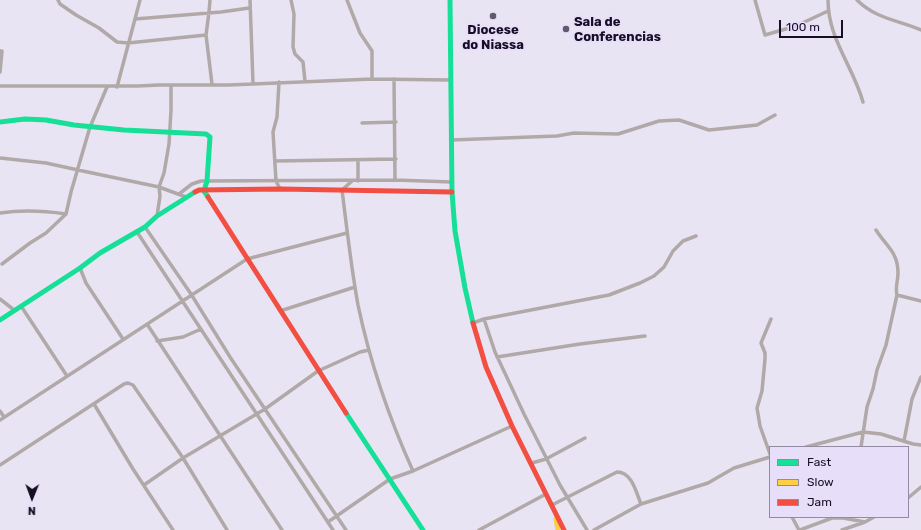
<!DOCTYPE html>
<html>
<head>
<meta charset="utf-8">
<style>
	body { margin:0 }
	#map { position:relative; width:921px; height:530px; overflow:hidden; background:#e9e4f3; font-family:Rubik,sans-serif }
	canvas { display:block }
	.legend { position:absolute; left:769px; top:446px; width:140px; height:72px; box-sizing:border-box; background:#e7def9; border:1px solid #948aa4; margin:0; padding:5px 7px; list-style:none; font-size:12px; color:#170d24 }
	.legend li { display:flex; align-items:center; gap:8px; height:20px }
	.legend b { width:20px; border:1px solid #948aa4 }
	.north { position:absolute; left:12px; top:478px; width:40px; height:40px; -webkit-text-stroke:3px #e7def9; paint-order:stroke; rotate:181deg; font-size:11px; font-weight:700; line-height:16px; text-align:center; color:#170d24 }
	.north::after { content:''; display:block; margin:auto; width:14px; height:18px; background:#170d24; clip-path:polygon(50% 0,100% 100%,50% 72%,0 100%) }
	.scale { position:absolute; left:779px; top:20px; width:64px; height:18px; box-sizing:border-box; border:2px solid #170d24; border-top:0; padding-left:5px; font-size:12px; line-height:14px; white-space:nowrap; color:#170d24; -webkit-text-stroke:3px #e7def9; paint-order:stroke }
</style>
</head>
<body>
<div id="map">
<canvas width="921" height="530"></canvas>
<ul class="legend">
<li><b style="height:5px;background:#16e098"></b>Fast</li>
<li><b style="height:5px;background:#ffcf43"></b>Slow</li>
<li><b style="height:5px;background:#f24e42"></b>Jam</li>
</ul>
<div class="north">N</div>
<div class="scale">100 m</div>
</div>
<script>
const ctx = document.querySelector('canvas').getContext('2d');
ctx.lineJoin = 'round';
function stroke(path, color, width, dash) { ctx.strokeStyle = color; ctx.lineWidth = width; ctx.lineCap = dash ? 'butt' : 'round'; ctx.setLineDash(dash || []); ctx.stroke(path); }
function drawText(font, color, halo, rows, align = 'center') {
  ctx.font = font + ' Rubik,sans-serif'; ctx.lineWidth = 4; ctx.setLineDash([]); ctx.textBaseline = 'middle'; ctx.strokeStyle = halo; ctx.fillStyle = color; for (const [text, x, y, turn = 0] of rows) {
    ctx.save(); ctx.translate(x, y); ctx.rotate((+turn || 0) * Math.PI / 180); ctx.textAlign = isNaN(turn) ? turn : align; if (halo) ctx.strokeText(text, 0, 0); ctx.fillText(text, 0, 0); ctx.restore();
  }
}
const street = new Path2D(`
	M58,0L60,4L76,15L99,28L117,42L128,43L206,35
	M210,0L209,12L206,35L212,84
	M250,0L253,83
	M291,0L294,14L293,47L295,54L303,62L305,81
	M347,0L360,33L372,51V79
	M755,0L765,35L796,26L828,11
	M828,0C828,39 853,66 863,102
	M857,0C876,19 898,20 921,30
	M135,19L221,12L249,8
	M0,51H2L0,72
	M394,79L395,180
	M279,82L277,117L273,132L276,181L280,189
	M0,86H138L159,85H229L372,79L450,80
	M117,87L140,0
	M362,123L396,122
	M451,140L557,136L574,133L618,134L659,121L679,120L709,130L757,125L775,115
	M0,158L46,163L78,170L159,187L186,197
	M275,161L396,159
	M352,181L342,190C347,229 351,267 358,305C370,362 389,418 413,471
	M358,181V161
	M179,194L192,184L201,181L395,180L452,182
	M0,213C21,210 45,211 66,214
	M157,216L160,196L159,187L164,173L169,144L171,110V85
	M145,227L191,294L230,357L346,530
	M137,232L333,530
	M2,264L30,243L46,233L66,214L71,192L90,127L107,87
	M80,268L86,283L123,339
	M897,295L921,301
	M0,299L14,310
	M21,306L67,376
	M280,311L355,287
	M484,319L495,352L524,414L560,485L587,530
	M473,323L484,319L609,295L640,283L654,276L664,267L673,251L683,241L696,236
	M147,324L282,530
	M157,341L183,337L201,329
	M497,357L580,344L645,336
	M94,404L133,469L173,530
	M0,411L4,417
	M0,420L247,259L347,233
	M904,441L912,399L921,377
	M806,447L863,432L881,434L913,444L921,445
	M861,447L867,407L873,389L877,370L886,345L897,295C895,287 898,281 898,273C898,252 886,246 876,230
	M770,454L760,426L757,408L762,391L765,359V353L761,343L771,319
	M532,463L546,459L585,438
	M0,465L124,384L128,383L133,385L183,458L227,530
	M144,485L183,458L265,409L318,371L360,352L369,350
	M908,498L921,487
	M552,505L617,472C632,472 636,492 641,504
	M792,517L799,530
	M328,522L390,479L413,471L512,426
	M479,530L546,494
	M594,530L641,504L708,483L734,468L770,457
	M800,530L832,518H843L865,522
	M842,530L865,522L874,517`);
const fast = new Path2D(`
	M450,0L452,192L455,231L465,288L473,323
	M0,122L25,119L46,120L74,125L124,130L206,134L210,137L207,181L204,191L208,197
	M0,320L80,268L100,253L145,227L157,216L195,192
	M346,413L423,530`);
const slow = new Path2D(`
	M556,519L558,530`);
const jam = new Path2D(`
	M195,192L199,190L280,189L452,192
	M208,197L346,413
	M473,323L486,367L512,426L564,530`);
const markers = [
	[493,16,4,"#60586c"],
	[566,29,4,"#60586c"]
];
const poiNames = [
	["Sala de",574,22],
	["Conferencias",574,37],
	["Diocese",493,30,"center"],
	["do Niassa",493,45,"center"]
];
stroke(street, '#b1a8a8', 3.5);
stroke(fast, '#16e098', 5);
stroke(slow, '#ffcf43', 5);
stroke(jam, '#f24e42', 5);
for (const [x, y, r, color] of markers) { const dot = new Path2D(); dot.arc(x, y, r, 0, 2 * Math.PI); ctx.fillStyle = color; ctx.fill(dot); stroke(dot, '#e7def9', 1.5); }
drawText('bold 13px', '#170d24', '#e7def9', poiNames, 'left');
</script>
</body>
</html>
